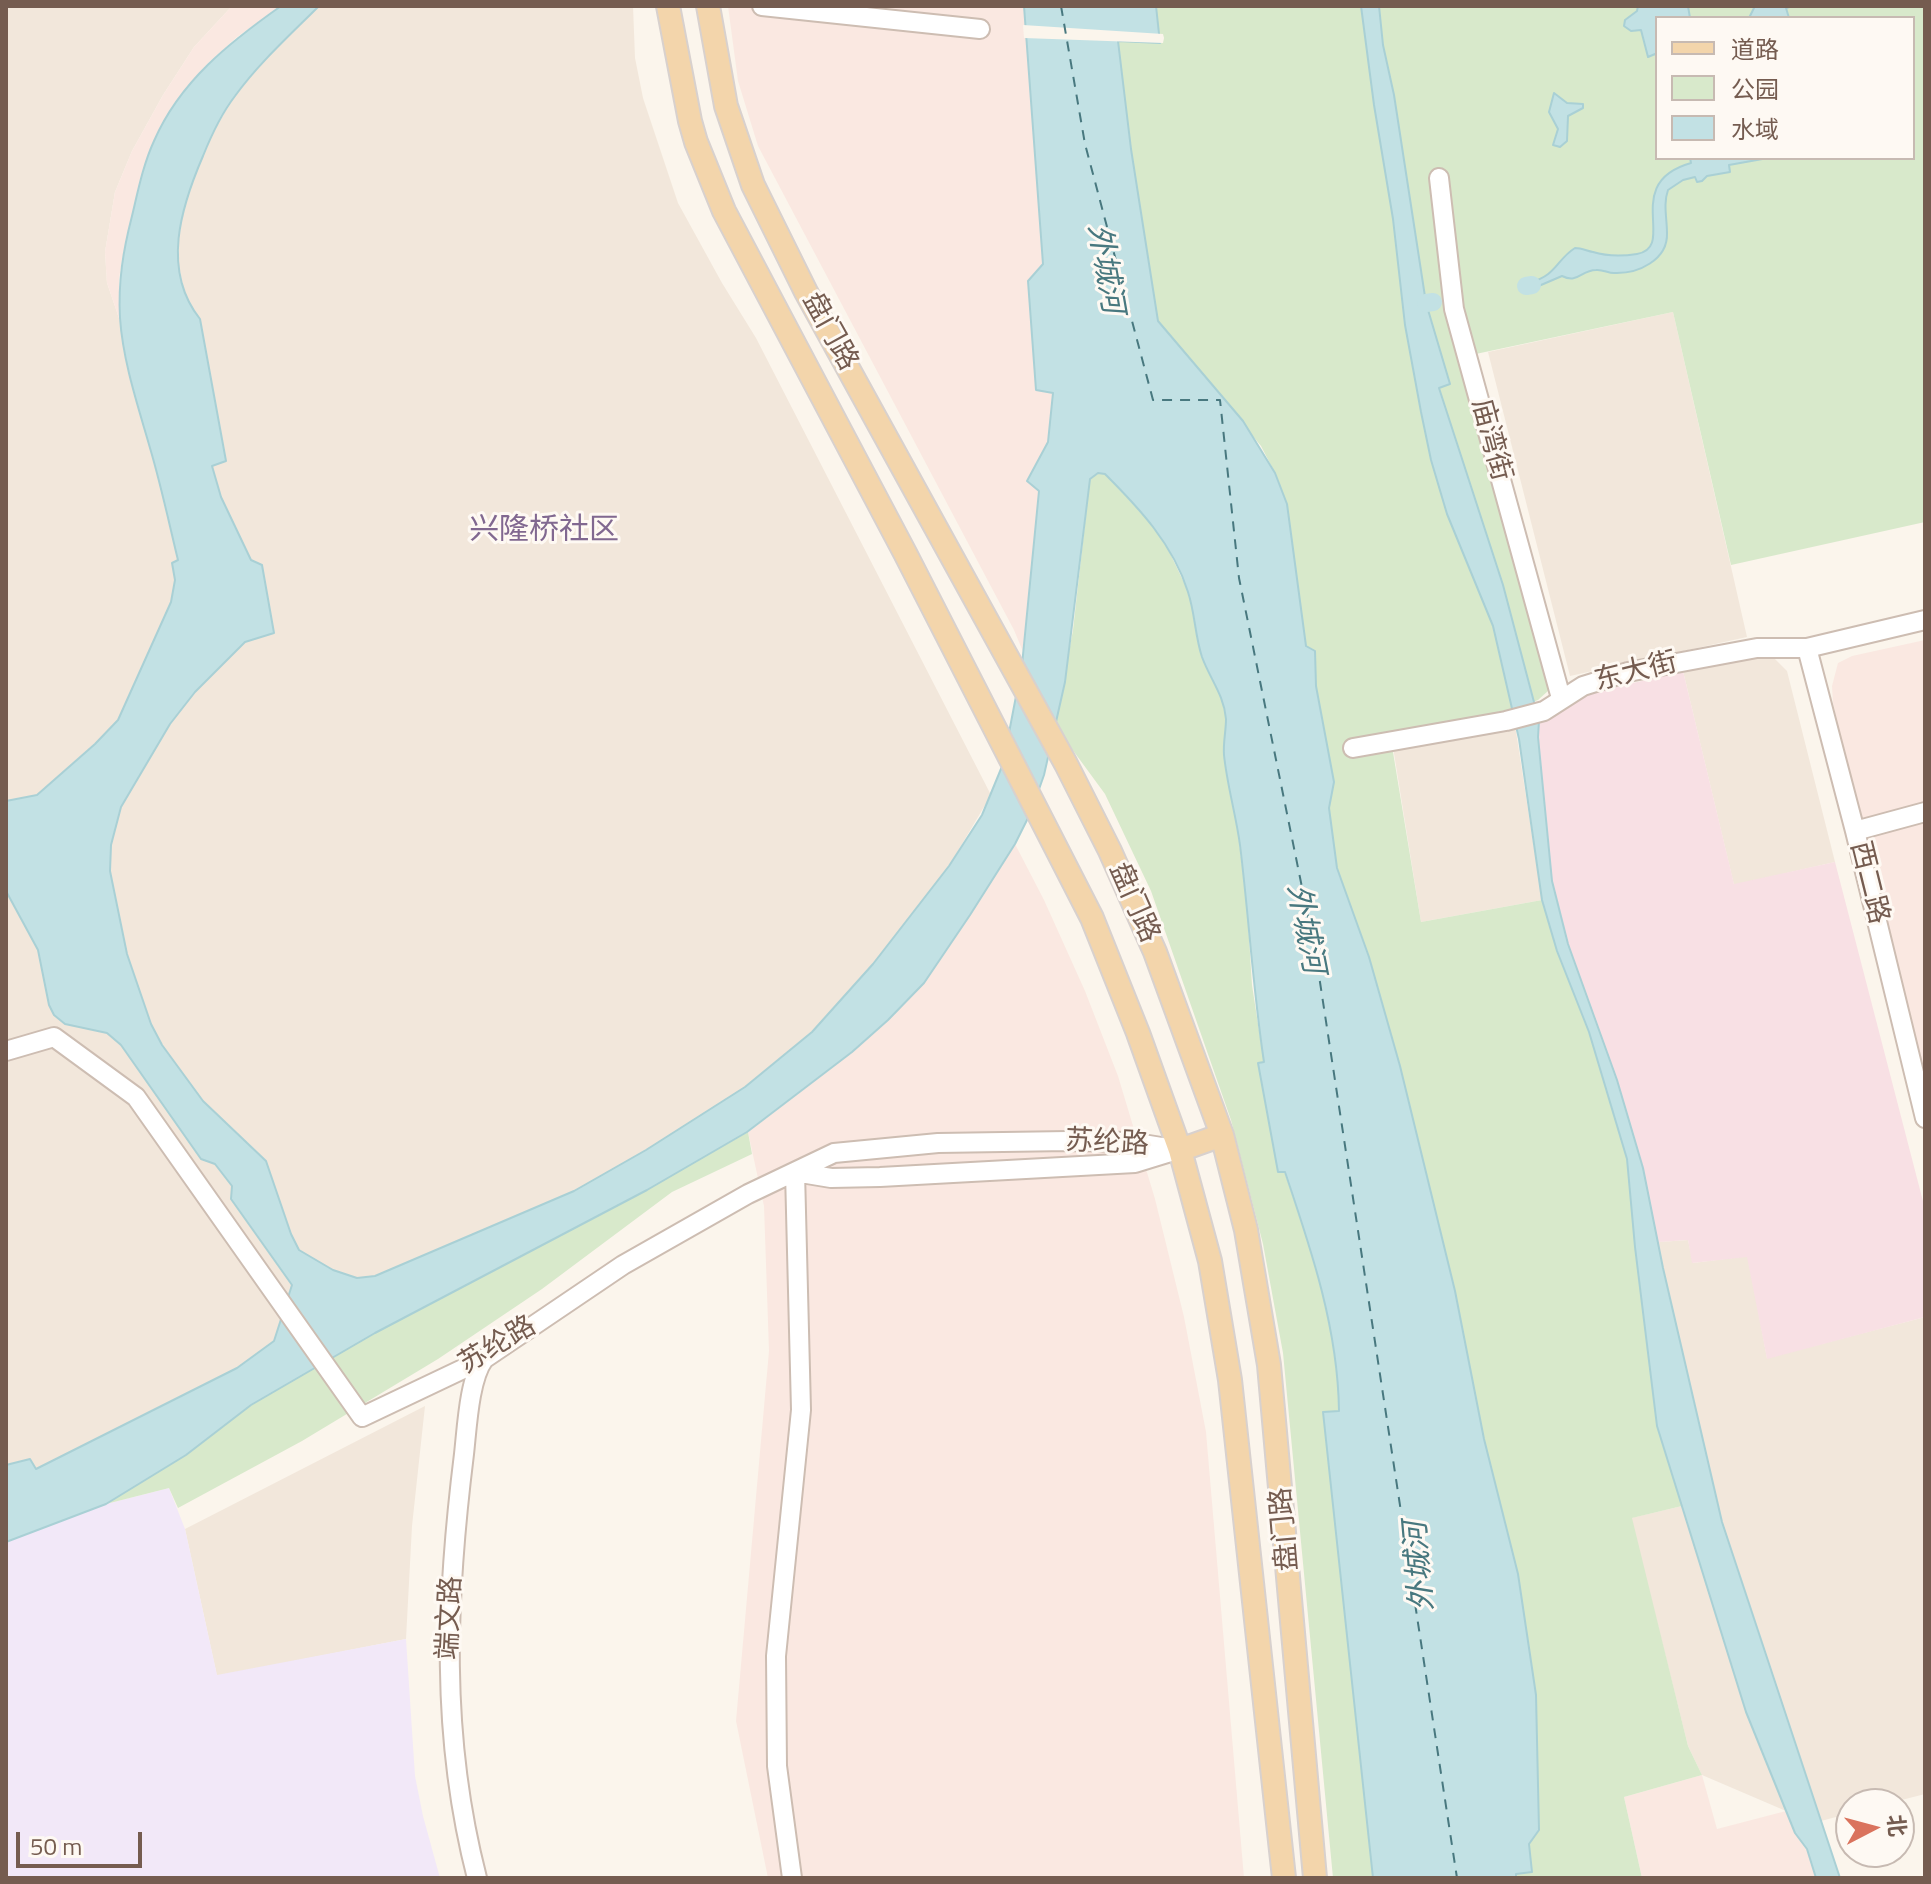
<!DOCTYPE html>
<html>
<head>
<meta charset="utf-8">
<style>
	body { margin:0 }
	#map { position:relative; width:1931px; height:1884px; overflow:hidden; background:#fbf5ec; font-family:"Titillium Web","Noto Sans SC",sans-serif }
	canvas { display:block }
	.frame { position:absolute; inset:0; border:8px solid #755c50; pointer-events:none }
	.legend { position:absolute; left:1655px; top:16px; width:260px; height:144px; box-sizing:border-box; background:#fef9f3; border:2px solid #c7bab2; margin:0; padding:10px 14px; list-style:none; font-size:24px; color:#755c50 }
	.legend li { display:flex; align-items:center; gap:16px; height:40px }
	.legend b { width:40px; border:2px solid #c7bab2 }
	.north { position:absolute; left:1835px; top:1788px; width:80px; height:80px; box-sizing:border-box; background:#fef9f3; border:2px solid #c7bab2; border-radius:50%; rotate:84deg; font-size:22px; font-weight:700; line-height:32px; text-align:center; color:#755c50 }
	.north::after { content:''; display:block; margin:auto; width:28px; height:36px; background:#da735d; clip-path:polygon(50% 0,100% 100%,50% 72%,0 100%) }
	.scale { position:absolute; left:16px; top:1832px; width:126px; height:36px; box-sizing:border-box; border:4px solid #755c50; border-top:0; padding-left:10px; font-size:24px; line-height:28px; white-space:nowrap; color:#755c50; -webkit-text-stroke:6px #fef9f3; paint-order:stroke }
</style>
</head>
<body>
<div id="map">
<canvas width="1931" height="1884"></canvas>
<div class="frame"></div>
<ul class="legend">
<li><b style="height:10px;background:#f3d5ab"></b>道路</li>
<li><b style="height:22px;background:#d8e9cb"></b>公园</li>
<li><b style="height:22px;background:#c2e1e4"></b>水域</li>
</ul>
<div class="north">北</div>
<div class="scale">50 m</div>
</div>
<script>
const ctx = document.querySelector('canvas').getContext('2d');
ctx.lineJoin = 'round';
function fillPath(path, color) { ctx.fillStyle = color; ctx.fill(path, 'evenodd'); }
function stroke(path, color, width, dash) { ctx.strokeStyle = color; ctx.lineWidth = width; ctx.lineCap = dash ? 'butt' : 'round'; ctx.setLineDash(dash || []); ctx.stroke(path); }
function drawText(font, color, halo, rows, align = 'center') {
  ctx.font = font + ' "Titillium Web","Noto Sans SC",sans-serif'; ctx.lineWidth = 6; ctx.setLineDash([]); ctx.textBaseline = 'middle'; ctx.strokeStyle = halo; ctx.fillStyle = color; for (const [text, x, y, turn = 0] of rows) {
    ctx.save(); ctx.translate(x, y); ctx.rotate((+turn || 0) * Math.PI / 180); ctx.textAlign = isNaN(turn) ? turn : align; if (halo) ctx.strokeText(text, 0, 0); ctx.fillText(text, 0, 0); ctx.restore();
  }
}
const residential = new Path2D(`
	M6,6H232L194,47L163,95L132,151L115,192L105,252L107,283L120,321L131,382L161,487L178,561L172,563L175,580L171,602L124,709L112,728L37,795L6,801Z
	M319,6H633L635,58L643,98L678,203L722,283L756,338L991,795L949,866L873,964L812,1032L745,1087L646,1150L574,1191L375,1276L356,1278L333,1270L299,1250L291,1234L266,1161L203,1101L161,1045L151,1024L127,954L110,871L111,845L121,807L170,724L195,692L245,642L274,633L262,565L251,560L221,497L212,466L226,461L184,291L179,267L178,238L185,197L208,142L233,98L266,58Z
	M1673,312L1747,637L1570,676L1488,352Z
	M1762,655L1774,658L1787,671L1835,862L1734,885L1683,671Z
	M1515,725L1542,900L1421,922L1393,747Z
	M6,891L38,950L65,1024L107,1033L121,1045L232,1186L231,1199L292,1285L274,1341L237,1368L35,1470L30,1459L6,1465Z
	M1688,1240L1693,1263L1748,1256L1767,1358L1925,1317V1794L1886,1804H1851V1813L1821,1821L1722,1522L1663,1268L1658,1242Z
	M425,1406L412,1526L406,1639L217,1676L185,1529Z
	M1682,1506L1746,1712L1786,1811L1702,1775L1688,1746L1631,1518Z`);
const commercial = new Path2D(`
	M232,6H281L237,37L207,64L189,85L154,140L141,177L122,259L119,279L120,321L107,283L105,252L115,192L132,151L163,95L194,47Z
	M728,6H1024L1043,264L1028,282L1036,389L1053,393L1048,442L1027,481L1039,491L1024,654L1014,630L758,146L738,81Z
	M1925,640V1087L1858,816L1833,703L1832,686L1838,663L1852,656Z
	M1015,844L1044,900L1085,991L1118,1076L1155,1199L1184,1317L1206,1432L1244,1878H768L736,1721L769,1351L764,1206L748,1132L852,1052L888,1020L923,983L970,915Z
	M1702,1775L1717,1829L1786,1811L1795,1833L1807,1849L1816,1878H1642L1624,1797Z`);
const education = new Path2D(`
	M169,1488L185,1529L217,1675L406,1639L415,1776L423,1816L440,1878H6V1542L106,1504Z`);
const medical = new Path2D(`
	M1683,671L1734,884L1835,862L1925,1209V1317L1767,1359L1747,1257L1692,1263L1688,1240L1659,1242L1663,1268L1643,1168L1568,944L1552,881L1538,737L1539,721L1560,704L1596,692Z`);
const green = new Path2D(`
	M1156,6H1925V522L1731,565L1673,312L1471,355L1552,682L1548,691L1538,700L1517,708L1390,734L1421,922L1542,900L1557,951L1589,1032L1627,1159L1635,1247L1657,1426L1682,1506L1632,1518L1688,1746L1702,1775L1624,1797L1642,1878H1516L1515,1874L1531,1871L1529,1844L1539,1830L1536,1695L1518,1574L1484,1439L1455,1291L1400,1066L1369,957L1337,868L1329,808L1334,782L1316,686L1315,651L1306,646L1287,504L1275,473L1261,446L1158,321L1131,149L1118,41L1160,43ZM1657,18H1913V158H1657Z
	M1097,472L1105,474L1153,525L1168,549L1187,589L1197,624L1202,656L1221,695L1226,719L1224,754L1236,817L1247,906L1252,985L1264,1063H1258L1278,1172L1284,1171C1311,1249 1338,1328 1339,1411L1323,1413L1373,1878H1333L1283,1353L1263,1244L1231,1120L1151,891L1105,794L1069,745L1056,722L1073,630L1090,479Z
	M748,1132L752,1154L672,1192L542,1289L438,1359L302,1441L178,1508L169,1488L106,1504L251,1405L375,1333L646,1190Z`);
const water = new Path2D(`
	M281,6H319C290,35 259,63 235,96C222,113 211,136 203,156C181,207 161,270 200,319L226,461L212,466L221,497L251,560L262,565L274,633L245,642L195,692L170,724L121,807L111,845L110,871L127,954L151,1024L162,1045L203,1101L266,1161L291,1234L299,1250L333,1270L357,1278L375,1276L574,1191L646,1150L745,1087L812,1032L873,964L949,866L982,815L1003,764L1022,665L1039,491L1027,481L1048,442L1053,393L1036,390L1028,281L1043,264L1024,6H1156L1160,43L1118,41L1131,149L1158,321L1243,421L1275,473L1287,504L1306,646L1315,651L1316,686L1334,782L1329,808L1337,868L1369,957L1400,1066L1455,1291L1484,1439L1518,1574L1536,1695L1539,1830L1529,1844L1532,1872L1516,1874V1878H1373L1323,1412L1339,1411C1338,1328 1311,1249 1285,1172H1278L1258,1063L1264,1062C1253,990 1249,918 1240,845C1236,815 1227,785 1224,755C1223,743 1226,731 1226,719C1224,695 1210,679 1202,657C1195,636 1195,613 1188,592C1173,544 1139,508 1105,474L1098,473L1090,479L1065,682L1044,775L1031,812L1015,844L970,915L924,983L888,1020L852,1052L747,1132L647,1190L375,1333L251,1405L186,1455L106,1504L6,1542V1465L30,1459L36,1469L237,1368L274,1341L292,1285L231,1199L232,1186L215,1164L201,1159L121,1045L107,1033L65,1024L54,1015L49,1005L38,950L6,891V801L37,795L95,744L118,720L171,602L175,580L172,563L178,560C169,523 161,485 150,448C138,406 123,362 120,318C118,282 123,251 132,216C138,191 143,165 154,141C180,81 230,42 281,6Z
	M1361,6H1379L1383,45L1394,95L1426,303L1450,384L1439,388L1503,585L1539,721L1538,737L1552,881L1568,944L1617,1080L1643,1168L1663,1268L1722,1522L1840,1878H1816L1807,1849L1795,1833L1746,1712L1657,1426L1635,1247L1627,1159L1589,1032L1557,951L1542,900L1519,739L1493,626L1447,514L1431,460L1421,412L1405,325L1393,219L1374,105Z
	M1638,6H1688L1690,18H1657V57L1655,54L1648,57L1641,30L1631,31L1624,26L1625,20L1637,11Z
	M1755,6H1793L1786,8L1789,18H1749Z
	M1554,93L1567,103L1583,104V108L1568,116L1567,141L1560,147L1553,145L1558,129L1549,112Z
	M1690,158H1768L1729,165L1730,172L1707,176L1702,181L1697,182L1695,177L1683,180L1668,190C1663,204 1667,218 1667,233C1668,260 1638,274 1614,273C1608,273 1602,269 1596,270C1581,270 1578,284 1562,276L1534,288L1531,282C1556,276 1557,259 1575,248C1582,248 1587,251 1593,252C1606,256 1624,256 1637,254C1678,247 1620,183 1691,163Z`);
const pier = new Path2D(`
	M1023,25L1163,34L1164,38L1163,43L1024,38Z`);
const canal = new Path2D(`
	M1526,286L1532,285
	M1426,303L1433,302`);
const ferry = new Path2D(`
	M1061,6L1085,144L1153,400H1220L1239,578L1316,956L1457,1878`);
const minor = new Path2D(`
	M762,6L980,29
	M1439,178L1454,309L1561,698
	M1807,648L1855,831L1925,1118
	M1353,748L1506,721L1544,711L1583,686L1628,672L1757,648H1807L1925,620
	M1855,831L1925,812
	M6,1051L54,1037L136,1097L362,1417L484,1359L623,1265L748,1194L834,1153L938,1143L1068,1141L1130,1142L1180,1150
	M795,1172L831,1178L880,1177L1135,1163L1174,1151
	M477,1878C440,1735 446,1599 464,1454C467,1428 469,1379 484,1359
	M792,1878L777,1766L776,1656L801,1410L795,1172`);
const major = new Path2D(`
	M668,6L690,121L696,142L724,211L905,553L1092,918L1138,1033L1180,1150L1210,1261L1230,1380L1284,1878
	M708,6L726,106L753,185L806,292L1066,764L1110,851L1155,952L1222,1135L1246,1230L1269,1365L1315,1878
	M1180,1150L1222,1135`);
const streetNames = [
	["盘门路",829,332,61],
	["庙湾街",1490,440,75],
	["东大街",1636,673,-14],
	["西二路",1868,883,76],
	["盘门路",1133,903,66],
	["苏纶路",1107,1144,3],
	["苏纶路",498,1346,-31],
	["盘门路",1286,1529,-95],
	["端文路",451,1618,-87]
];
const waterNames = [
	["外城河",1104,269,80],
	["外城河",1304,929,79],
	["外城河",1421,1566,-95]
];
const neighbourhoodNames = [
	["兴隆桥社区",544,532]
];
fillPath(residential, '#f2e7db');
fillPath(commercial, '#fae8e1');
fillPath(education, '#f2e8f8');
fillPath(medical, '#f8e0e4');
fillPath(green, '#d8e9cb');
fillPath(water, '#c2e1e4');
stroke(water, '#a9d0d5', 2);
fillPath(pier, '#fbf5ec');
stroke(canal, '#c2e1e4', 18);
stroke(ferry, '#48787f', 2, [10, 8]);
stroke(minor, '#cdbdb2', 22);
stroke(major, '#d8d1ce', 26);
stroke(minor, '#fff', 18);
stroke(major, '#f3d5ab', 22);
drawText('28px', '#755c50', '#fef9f3', streetNames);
drawText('italic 30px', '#48787f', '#fef9f3', waterNames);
drawText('30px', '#816890', '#fef9f3', neighbourhoodNames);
</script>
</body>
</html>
